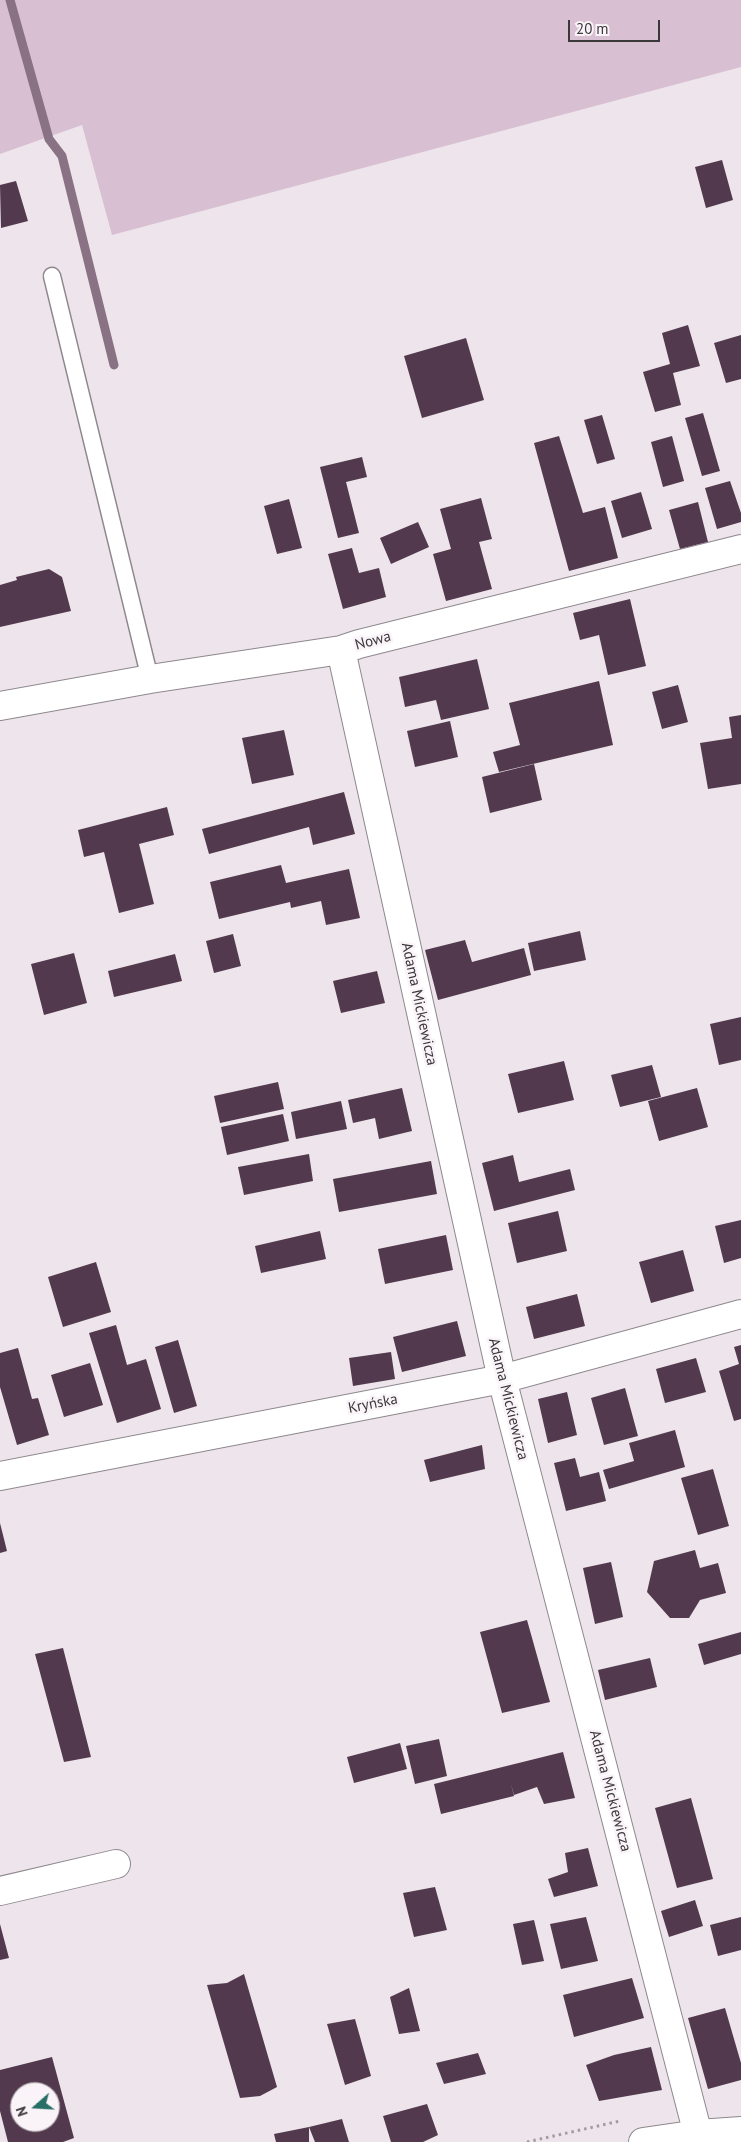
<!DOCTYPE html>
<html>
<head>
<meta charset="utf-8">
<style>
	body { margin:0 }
	#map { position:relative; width:741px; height:2142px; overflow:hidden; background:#ede5eb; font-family:"PT Sans",sans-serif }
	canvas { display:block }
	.north { position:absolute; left:10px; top:2082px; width:50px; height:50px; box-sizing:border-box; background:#faf3f8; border:1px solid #ada8ac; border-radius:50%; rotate:251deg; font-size:14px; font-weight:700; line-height:20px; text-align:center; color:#3a383a }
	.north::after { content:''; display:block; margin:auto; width:18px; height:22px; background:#266e66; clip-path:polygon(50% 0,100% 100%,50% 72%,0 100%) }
	.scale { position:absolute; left:568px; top:20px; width:92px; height:22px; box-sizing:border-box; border:2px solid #3a383a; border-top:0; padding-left:6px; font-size:15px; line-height:18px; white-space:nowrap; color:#3a383a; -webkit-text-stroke:4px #faf3f8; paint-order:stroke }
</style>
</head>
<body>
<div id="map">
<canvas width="741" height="2142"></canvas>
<div class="north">N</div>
<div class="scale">20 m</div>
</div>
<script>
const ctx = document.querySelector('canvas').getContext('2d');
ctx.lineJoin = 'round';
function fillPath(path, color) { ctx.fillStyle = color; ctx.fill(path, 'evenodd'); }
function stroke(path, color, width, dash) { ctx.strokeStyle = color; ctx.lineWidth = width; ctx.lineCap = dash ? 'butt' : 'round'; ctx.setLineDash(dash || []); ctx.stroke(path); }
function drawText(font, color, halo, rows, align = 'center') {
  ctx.font = font + ' "PT Sans",sans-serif'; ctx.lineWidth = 5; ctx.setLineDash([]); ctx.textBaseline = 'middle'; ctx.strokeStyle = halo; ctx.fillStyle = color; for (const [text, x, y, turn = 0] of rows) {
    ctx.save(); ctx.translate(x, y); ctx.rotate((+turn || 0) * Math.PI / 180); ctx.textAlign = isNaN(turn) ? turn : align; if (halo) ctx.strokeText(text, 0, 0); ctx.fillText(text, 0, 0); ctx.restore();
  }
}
const green = new Path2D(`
	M0,0H741V67L112,235L82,125L0,154Z`);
const stream = new Path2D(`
	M10,0L49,139L62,156L114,365`);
const building = new Path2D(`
	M722,160L733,200L706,208L695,167Z
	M16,181L28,221L1,228L0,185Z
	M688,325L700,366L673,373L681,405L655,412L643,372L670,364L662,333Z
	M741,335V379L726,383L714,343Z
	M466,338L484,400L422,418L404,356Z
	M703,413L720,471L702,476L685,418Z
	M602,415L615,459L597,464L584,420Z
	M559,436L583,513L605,507L618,558L569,571L534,443Z
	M672,436L684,481L663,487L651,442Z
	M362,457L367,477L346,482L359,533L338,538L320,467Z
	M730,481L741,513V522L717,529L705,488Z
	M641,492L652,529L622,538L611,501Z
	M481,498L492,539L479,542L492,589L446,601L433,554L451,549L440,509Z
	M289,499L302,548L277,554L264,506Z
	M698,502L708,542L680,549L669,510Z
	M418,522L429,547L391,564L380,538Z
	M352,548L359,573L379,568L386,597L343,609L328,554Z
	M49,569L62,577L71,611L0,627V585L17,580L16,577Z
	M630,599L646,666L608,675L599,635L580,640L573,613Z
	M477,659L489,709L441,720L436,700L405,707L399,677Z
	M599,681L613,745L499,772L493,752L520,745L509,703Z
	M678,685L688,722L662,729L652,692Z
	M741,715V784L708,789L700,743L732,738L729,717Z
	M450,721L458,757L415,767L407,731Z
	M284,730L294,775L252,784L242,738Z
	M534,764L542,800L490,813L482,777Z
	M344,792L355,834L313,845L309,827L209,854L202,829Z
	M167,807L174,835L139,844L154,904L119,913L104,852L84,857L78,830Z
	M281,865L286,883L349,869L360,918L326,925L321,901L291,908L290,902L219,919L210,882Z
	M580,931L586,960L534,971L528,943Z
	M233,934L241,966L214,973L206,941Z
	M465,940L472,962L524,948L531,975L438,1000L425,950Z
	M74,953L87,1003L44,1015L31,964Z
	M175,954L182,981L114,997L108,971Z
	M377,971L385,1003L341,1013L333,981Z
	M741,1017V1060L719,1065L710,1024Z
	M564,1061L574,1100L518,1113L508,1074Z
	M652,1065L661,1097L620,1107L611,1075Z
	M278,1082L284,1109L220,1123L214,1096Z
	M402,1088L412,1131L379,1139L375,1118L353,1123L348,1100Z
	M697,1088L708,1127L659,1141L648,1101Z
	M341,1101L347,1129L296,1139L291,1112Z
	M283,1114L289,1141L227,1155L221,1127Z
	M309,1154L313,1181L244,1195L238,1167Z
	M513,1155L519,1182L570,1169L575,1190L494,1211L482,1163Z
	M431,1161L437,1194L339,1212L333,1179Z
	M558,1211L567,1251L517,1263L508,1223Z
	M741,1220V1258L724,1263L715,1226Z
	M320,1231L326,1259L261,1273L255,1246Z
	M446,1235L453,1270L385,1284L378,1249Z
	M683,1250L694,1291L651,1303L639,1262Z
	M96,1262L111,1312L63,1327L48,1277Z
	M577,1294L585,1326L534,1339L526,1307Z
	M457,1321L466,1356L402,1372L393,1337Z
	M116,1325L127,1365L146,1359L161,1409L117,1423L89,1333Z
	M178,1340L197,1406L174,1413L155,1347Z
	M741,1345V1419L734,1421L719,1371L739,1364L734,1347Z
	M18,1348L32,1399L38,1398L49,1435L17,1445L0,1387V1353Z
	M391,1352L395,1379L353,1386L349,1358Z
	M696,1358L706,1392L665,1403L656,1369Z
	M90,1363L103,1405L64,1417L51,1375Z
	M625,1388L638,1436L604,1445L591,1398Z
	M567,1392L577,1435L548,1443L538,1399Z
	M675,1430L685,1467L609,1489L603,1470L634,1461L629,1443Z
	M482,1445L485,1469L430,1482L424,1460Z
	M575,1458L580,1477L599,1472L606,1501L566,1511L554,1463Z
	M713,1469L729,1526L698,1535L681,1478Z
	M0,1523L7,1551L0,1553Z
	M695,1550L700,1568L718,1563L726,1593L700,1600L689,1618H670L647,1592L654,1561Z
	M611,1562L623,1617L595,1624L583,1568Z
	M527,1620L550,1702L502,1713L480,1632Z
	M741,1632V1654L704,1665L698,1644Z
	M63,1648L91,1757L64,1762L35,1654Z
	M650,1658L657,1687L605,1700L598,1670Z
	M439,1739L447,1776L415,1784L406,1746Z
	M400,1743L407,1769L354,1783L347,1757Z
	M563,1752L575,1798L544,1804L537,1787L514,1795L511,1784L514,1796L441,1814L434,1784Z
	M691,1798L713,1879L677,1888L655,1808Z
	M588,1848L598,1886L554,1897L548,1879L568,1872L565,1853Z
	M435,1887L447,1930L414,1937L403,1893Z
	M695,1900L703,1926L669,1937L661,1911Z
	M586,1917L598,1961L561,1969L550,1924Z
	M741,1917V1950L718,1956L710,1925Z
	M534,1920L544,1961L522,1965L513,1924Z
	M0,1924L9,1958L0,1960Z
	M244,1974L277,2087L260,2096L240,2098L207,1985L227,1983Z
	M632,1978L644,2018L574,2037L563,1995Z
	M409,1988L420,2031L399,2034L390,1997Z
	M725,2008L741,2063V2080L708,2089L688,2018Z
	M355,2019L371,2076L345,2085L327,2024Z
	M651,2047L662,2090L599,2101L586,2065L614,2055Z
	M478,2053L486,2074L444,2084L436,2063Z
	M52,2057L74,2138L63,2142H8L0,2111V2070ZM20,2092H50V2122H20Z
	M427,2104L438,2135L423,2142H391L383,2116Z
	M342,2119L349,2142H315L309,2127Z
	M309,2127V2142H276L274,2134Z`);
const path = new Path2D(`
	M527,2142L620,2121`);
const lane = new Path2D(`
	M52,276L150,679`);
const street = new Path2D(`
	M341,650L502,1379L700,2142
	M0,706L150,679L341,650L359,644L741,549
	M0,1476L502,1379L741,1314
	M0,1891L116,1864`);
const secondary = new Path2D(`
	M643,2142L698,2134L741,2131`);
const streetNames = [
	["Nowa",373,641,-15],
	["Adama Mickiewicza",419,1004,78],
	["Adama Mickiewicza",508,1399,76],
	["Kryńska",373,1404,-11],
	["Adama Mickiewicza",610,1791,75]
];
fillPath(green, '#d8bfd2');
stroke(stream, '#887283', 9);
fillPath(building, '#52394d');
stroke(lane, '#8e888d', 19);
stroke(street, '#8e888d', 30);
stroke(secondary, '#8e888d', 30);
stroke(path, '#a29ca1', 3, [2.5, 4]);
stroke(lane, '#fff', 16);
stroke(street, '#fff', 28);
stroke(secondary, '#fff', 28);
drawText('15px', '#3a383a', '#faf3f8', streetNames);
</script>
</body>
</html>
